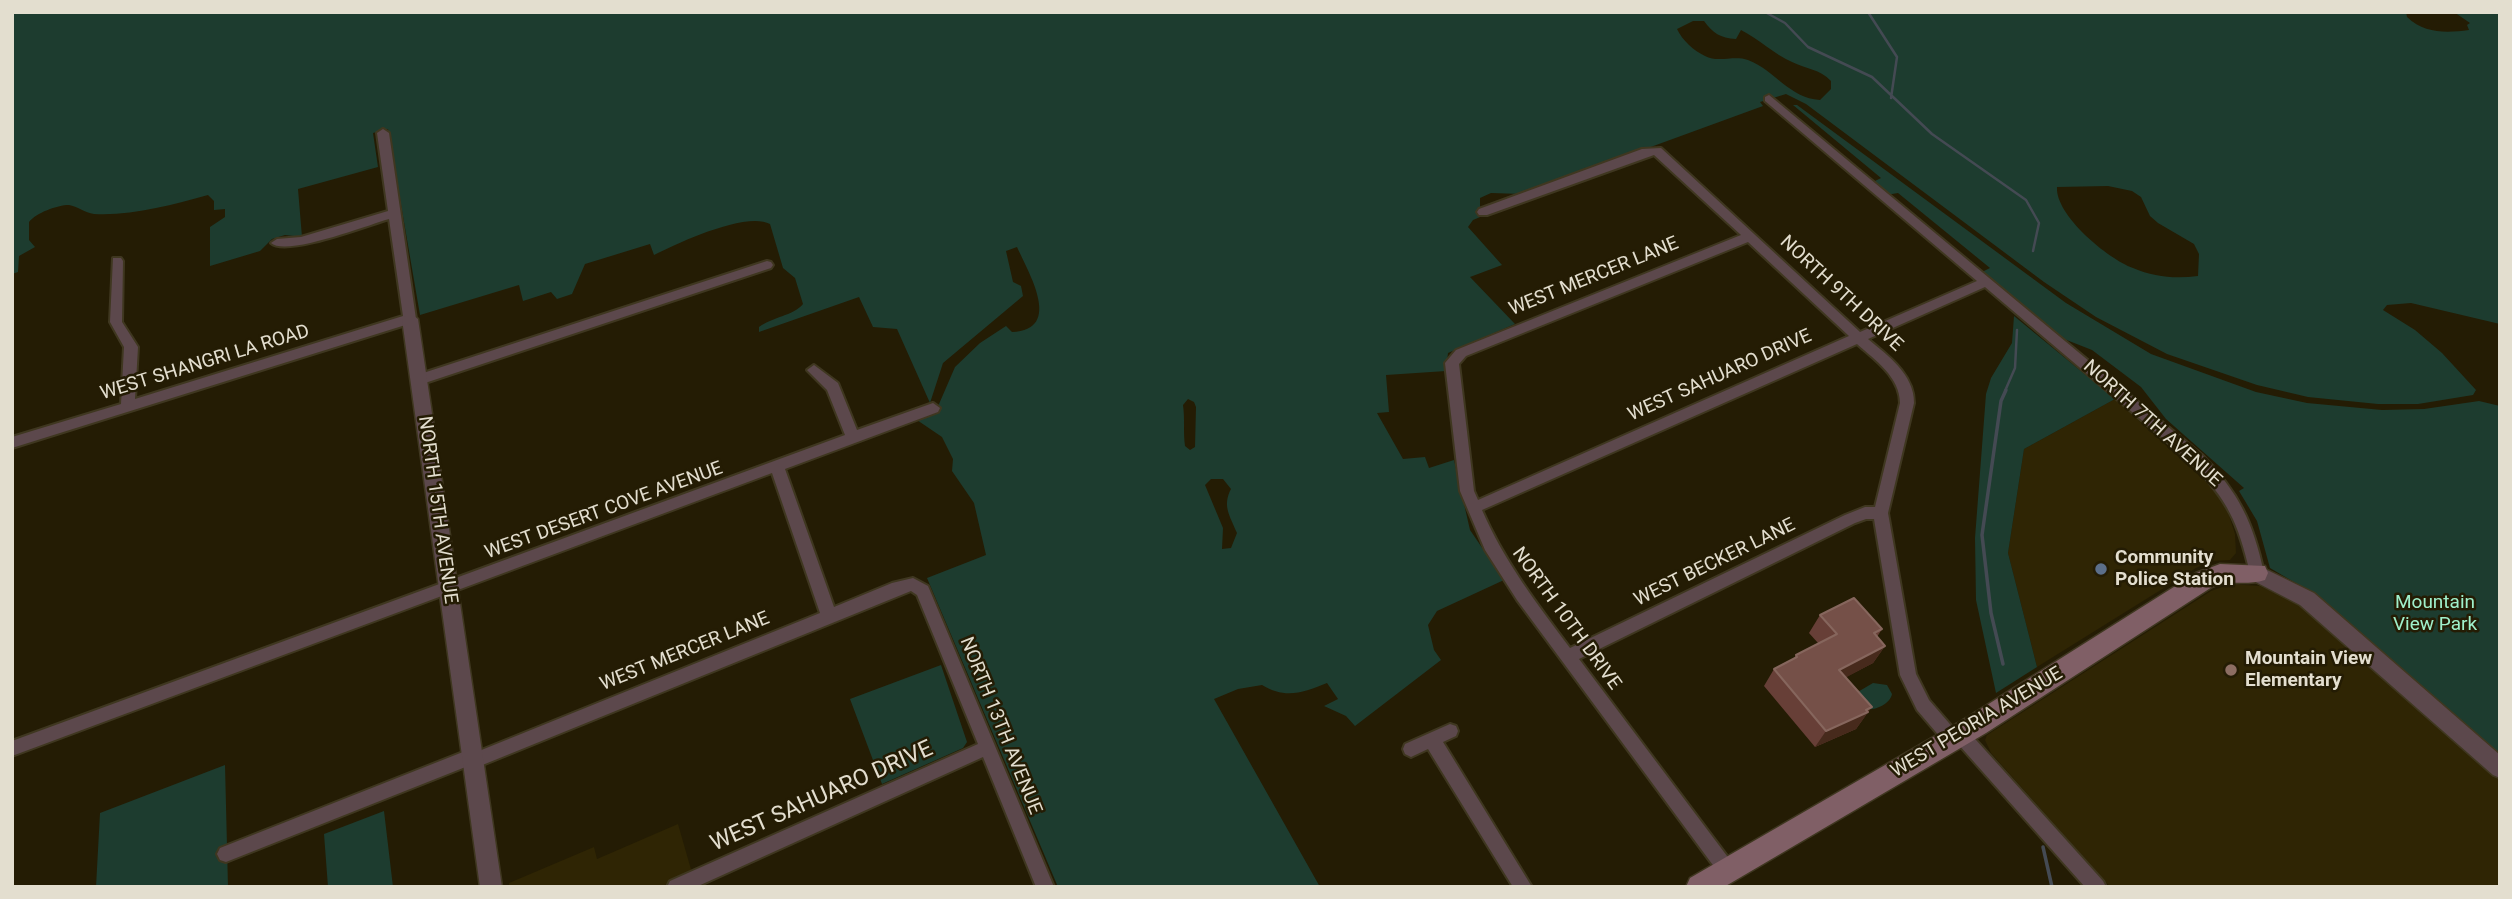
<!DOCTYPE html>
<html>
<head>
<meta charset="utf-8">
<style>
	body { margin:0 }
	#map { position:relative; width:2512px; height:899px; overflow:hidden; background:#241c04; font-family:Roboto,sans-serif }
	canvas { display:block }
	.frame { position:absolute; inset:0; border:14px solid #e3decf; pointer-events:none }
</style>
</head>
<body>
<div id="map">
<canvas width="2512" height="899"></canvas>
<div class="frame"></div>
</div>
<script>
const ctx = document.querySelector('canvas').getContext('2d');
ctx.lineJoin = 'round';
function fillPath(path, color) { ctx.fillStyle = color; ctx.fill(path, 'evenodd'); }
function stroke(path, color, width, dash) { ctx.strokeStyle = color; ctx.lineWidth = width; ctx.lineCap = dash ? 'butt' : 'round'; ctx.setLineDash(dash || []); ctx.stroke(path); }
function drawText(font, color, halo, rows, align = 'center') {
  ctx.font = font + ' Roboto,sans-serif'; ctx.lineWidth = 5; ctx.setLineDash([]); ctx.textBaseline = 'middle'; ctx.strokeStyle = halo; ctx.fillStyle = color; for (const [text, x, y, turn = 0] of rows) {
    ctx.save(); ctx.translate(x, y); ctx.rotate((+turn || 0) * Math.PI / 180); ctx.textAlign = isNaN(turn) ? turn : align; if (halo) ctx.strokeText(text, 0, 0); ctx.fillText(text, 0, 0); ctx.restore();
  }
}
const built = new Path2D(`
	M2115,399L2216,491L2228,512L2235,534L2236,553L2230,560L2210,561L2196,568L2037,667L2008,553L2024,449Z
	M2231,584L2260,586L2301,605L2500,781V887H2110L1991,753L1985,740L1987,735L2211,591Z
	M678,824L692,873L660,887H509V883L594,847L597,859Z`);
const green = new Path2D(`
	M12,12H2406L2407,17C2425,34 2447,33 2469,30L2467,25L2470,23L2454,12H2500V324L2411,303L2387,305L2383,310L2415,330L2442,353L2476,390L2473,395L2418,404H2378L2308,397L2257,385L2167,354L2096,317L2044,282L1806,104L1786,94L1760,102L1763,106L1522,194L1491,193L1480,198V209L1485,215L1473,220L1468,227L1502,265L1470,277L1515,324L1448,353L1446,371L1386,375L1389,412L1377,413L1403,459L1425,457L1429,468L1454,460L1470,530L1504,580L1437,611L1428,625L1434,650L1441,660L1355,726L1346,716L1324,706L1338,699L1327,683C1303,693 1285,699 1262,685L1238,689L1214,699L1320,887H1058L927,578L986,555L974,503L952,471L953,459L942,437L914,418L936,411L955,367L980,343L1006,326L1012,332C1064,330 1028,272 1017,247L1006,251L1013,282L1021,286L1023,296L943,363L930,403L897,329L873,327L859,297L759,332V327C772,317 793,316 803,304L795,278L783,268L770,224C746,211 678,243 654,255L650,244L585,264L572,294L557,299L551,292L523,301L519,285L420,315L388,129L373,133L378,167L298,189L302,237L285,235L272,239L260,251L210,266V227L225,217V209L214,210V201L208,195C171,205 132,216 94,214C85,213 77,206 69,205C57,205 36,213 29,222V240L35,247L19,256L18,272L12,274ZM1693,21H1704C1713,33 1720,38 1736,39L1741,30C1759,39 1774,54 1792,62C1806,69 1820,69 1831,81V89L1820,100C1789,98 1776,71 1748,60C1734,55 1718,63 1705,56C1694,51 1682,40 1677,29ZM2108,186L2132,191L2141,197L2150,216L2158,223L2194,244L2199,254L2198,276C2175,279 2154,277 2133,268C2108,259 2055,215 2057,187ZM1188,399L1194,402L1196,407L1195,447L1190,450L1185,446C1183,432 1185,419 1183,405ZM1211,479H1223L1231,489C1222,506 1230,516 1237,533L1231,548L1222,549L1223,528L1205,485Z
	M1793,105H1797L2066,303L2151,354L2256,392L2307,403L2382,410L2424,409L2479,401L2500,406V757L2304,588L2270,568L2257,521L2239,491L2244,488L2166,419L2141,387L2092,350L2064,339L1982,272L1990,268L1898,193L1886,195L1871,183L1881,178Z
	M2014,316L2115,399L2024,449L2008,553L2037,667L1996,693L1976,600L1975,538L1986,394L1991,378L2012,343Z
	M941,665L967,742L963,748L882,784L850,699Z
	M1873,683L1887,685L1892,694C1890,704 1875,711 1865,709L1856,693Z
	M225,765L228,887H96L100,813Z
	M384,811L393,887H328L324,834Z`);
const streamFar1 = new Path2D(`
	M1765,12L1785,23L1808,47L1872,77L1932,134L2026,200L2039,223L2033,251
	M1868,12L1897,57L1891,98
	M2005,391L2015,368L2017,330`);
const stream = new Path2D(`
	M2003,664L1991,613L1982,535L2001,401L2006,390
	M2043,847L2052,887`);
const minor = new Path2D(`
	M1769,95L2202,455C2239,493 2253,522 2264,573L2262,577L2257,579L2252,577L2250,573C2238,522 2228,501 2192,463L1985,287L1868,339C1888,356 1914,374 1914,403L1888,513L1916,674L1929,700L1955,730L1961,728L1967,730L2103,881L2106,887H2085L1959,745L1953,748L1947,745L1917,710L1900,675L1874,519H1866L1855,523L1579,659L1733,864L1736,870L1733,876L1727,878L1721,876L1517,600L1485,550L1460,491L1445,363L1456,350L1741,235L1654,155L1487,215H1479L1477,212L1479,209L1642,149L1661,148L1860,332L1977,281L1765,101V97ZM1748,242L1849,336L1478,500L1474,491L1459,364L1466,356ZM1857,344C1875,360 1900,377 1900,403L1875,507H1865L1845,515L1570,648C1537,604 1504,561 1482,510Z
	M383,129L389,133L416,319L415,322L12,448V437L121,404L124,347L110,322L113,258H121L123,261L122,322L138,347L135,399L403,316L389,219C368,225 286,257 271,243L277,239L301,237L388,211L377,133Z
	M767,261L771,262L773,265L771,268L419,385L412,380L414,376Z
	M814,365L838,383L857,430L933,403L940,408L938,412L785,469L834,607L892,583L913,578L928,586L1054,887H1036L983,757L696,887H667L670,881L978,744L917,595L911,591L480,766L474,769L468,766L226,862L220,860L217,854L220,848L473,748L479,751L820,613L772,473L12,756V741L845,435L827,390L807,370Z
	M1450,724L1456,726L1458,731L1456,736L1443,742L1532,887H1513L1428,749L1411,757L1405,754L1403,749L1405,744Z`);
const tertiary = new Path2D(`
	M410,313L418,319L502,887H480L402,319Z
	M2257,565L2314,593L2500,755V778L2493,775L2300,605L2250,579L2248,573L2250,567Z`);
const secondary = new Path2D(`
	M2220,564L2265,566L2268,573L2265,580C2248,586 2229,579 2212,587L1986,733L1724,887H1686L1690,878L1968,717L2196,573Z`);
const wall = new Path2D(`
	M1820,615L1882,629L1877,637L1885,646L1873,663L1846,677L1868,712L1856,729L1815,747L1764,686L1774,669L1793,660L1796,655L1818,643L1809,633Z`);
const shadedWall = new Path2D(`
	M1885,646L1873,663L1828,687L1839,670Z
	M1872,707L1856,729L1815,747L1826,731Z`);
const building = new Path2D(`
	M1854,598L1882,629L1874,633L1885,646L1839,670L1872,707L1866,710L1868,712L1826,731L1774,669L1797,657L1796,655L1837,634L1820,615Z`);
const markers = [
	[2101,569,7,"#5c6f8a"],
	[2231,670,7,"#8d6e63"]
];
const streetNames = [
	["WEST MERCER LANE",1594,277,-22],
	["NORTH 9TH DRIVE",1841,294,43],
	["WEST SHANGRI LA ROAD",205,363,-17],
	["WEST SAHUARO DRIVE",1720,376,-24],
	["NORTH 7TH AVENUE",2152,424,42],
	["NORTH 15TH AVENUE",437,510,82],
	["WEST DESERT COVE AVENUE",604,511,-20],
	["WEST BECKER LANE",1715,563,-26],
	["NORTH 10TH DRIVE",1566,619,54],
	["WEST MERCER LANE",685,652,-22],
	["WEST PEORIA AVENUE",1977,723,-31],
	["NORTH 13TH AVENUE",1000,726,68]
];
const poiNames = [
	["Community",2115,558],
	["Police Station",2115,580],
	["Mountain View",2245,659],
	["Elementary",2245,681]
];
const parkNames = [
	["Mountain",2435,603],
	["View Park",2435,625]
];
const nearStreetnames = [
	["WEST SAHUARO DRIVE",822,797,-24]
];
fillPath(built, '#2f2504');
fillPath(green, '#1d3c2f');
stroke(streamFar1, '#444a53', 2.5);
stroke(stream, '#444a53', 3.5);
stroke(minor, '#3f3720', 4);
stroke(tertiary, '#3f3720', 3);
stroke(secondary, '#3f3720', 3);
fillPath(minor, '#5c484c');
fillPath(tertiary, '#5c484c');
fillPath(secondary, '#805f66');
fillPath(wall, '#673f37');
fillPath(shadedWall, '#472a1c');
fillPath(building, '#755048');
stroke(building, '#86665d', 2);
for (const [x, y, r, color] of markers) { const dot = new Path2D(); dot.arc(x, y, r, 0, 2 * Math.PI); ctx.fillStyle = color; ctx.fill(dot); stroke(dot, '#241c04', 2.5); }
drawText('19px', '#e3decf', '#241c04', streetNames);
drawText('bold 19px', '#e3decf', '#241c04', poiNames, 'left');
drawText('19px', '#9ff0cb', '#241c04', parkNames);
drawText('23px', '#e3decf', '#241c04', nearStreetnames);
</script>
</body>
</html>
